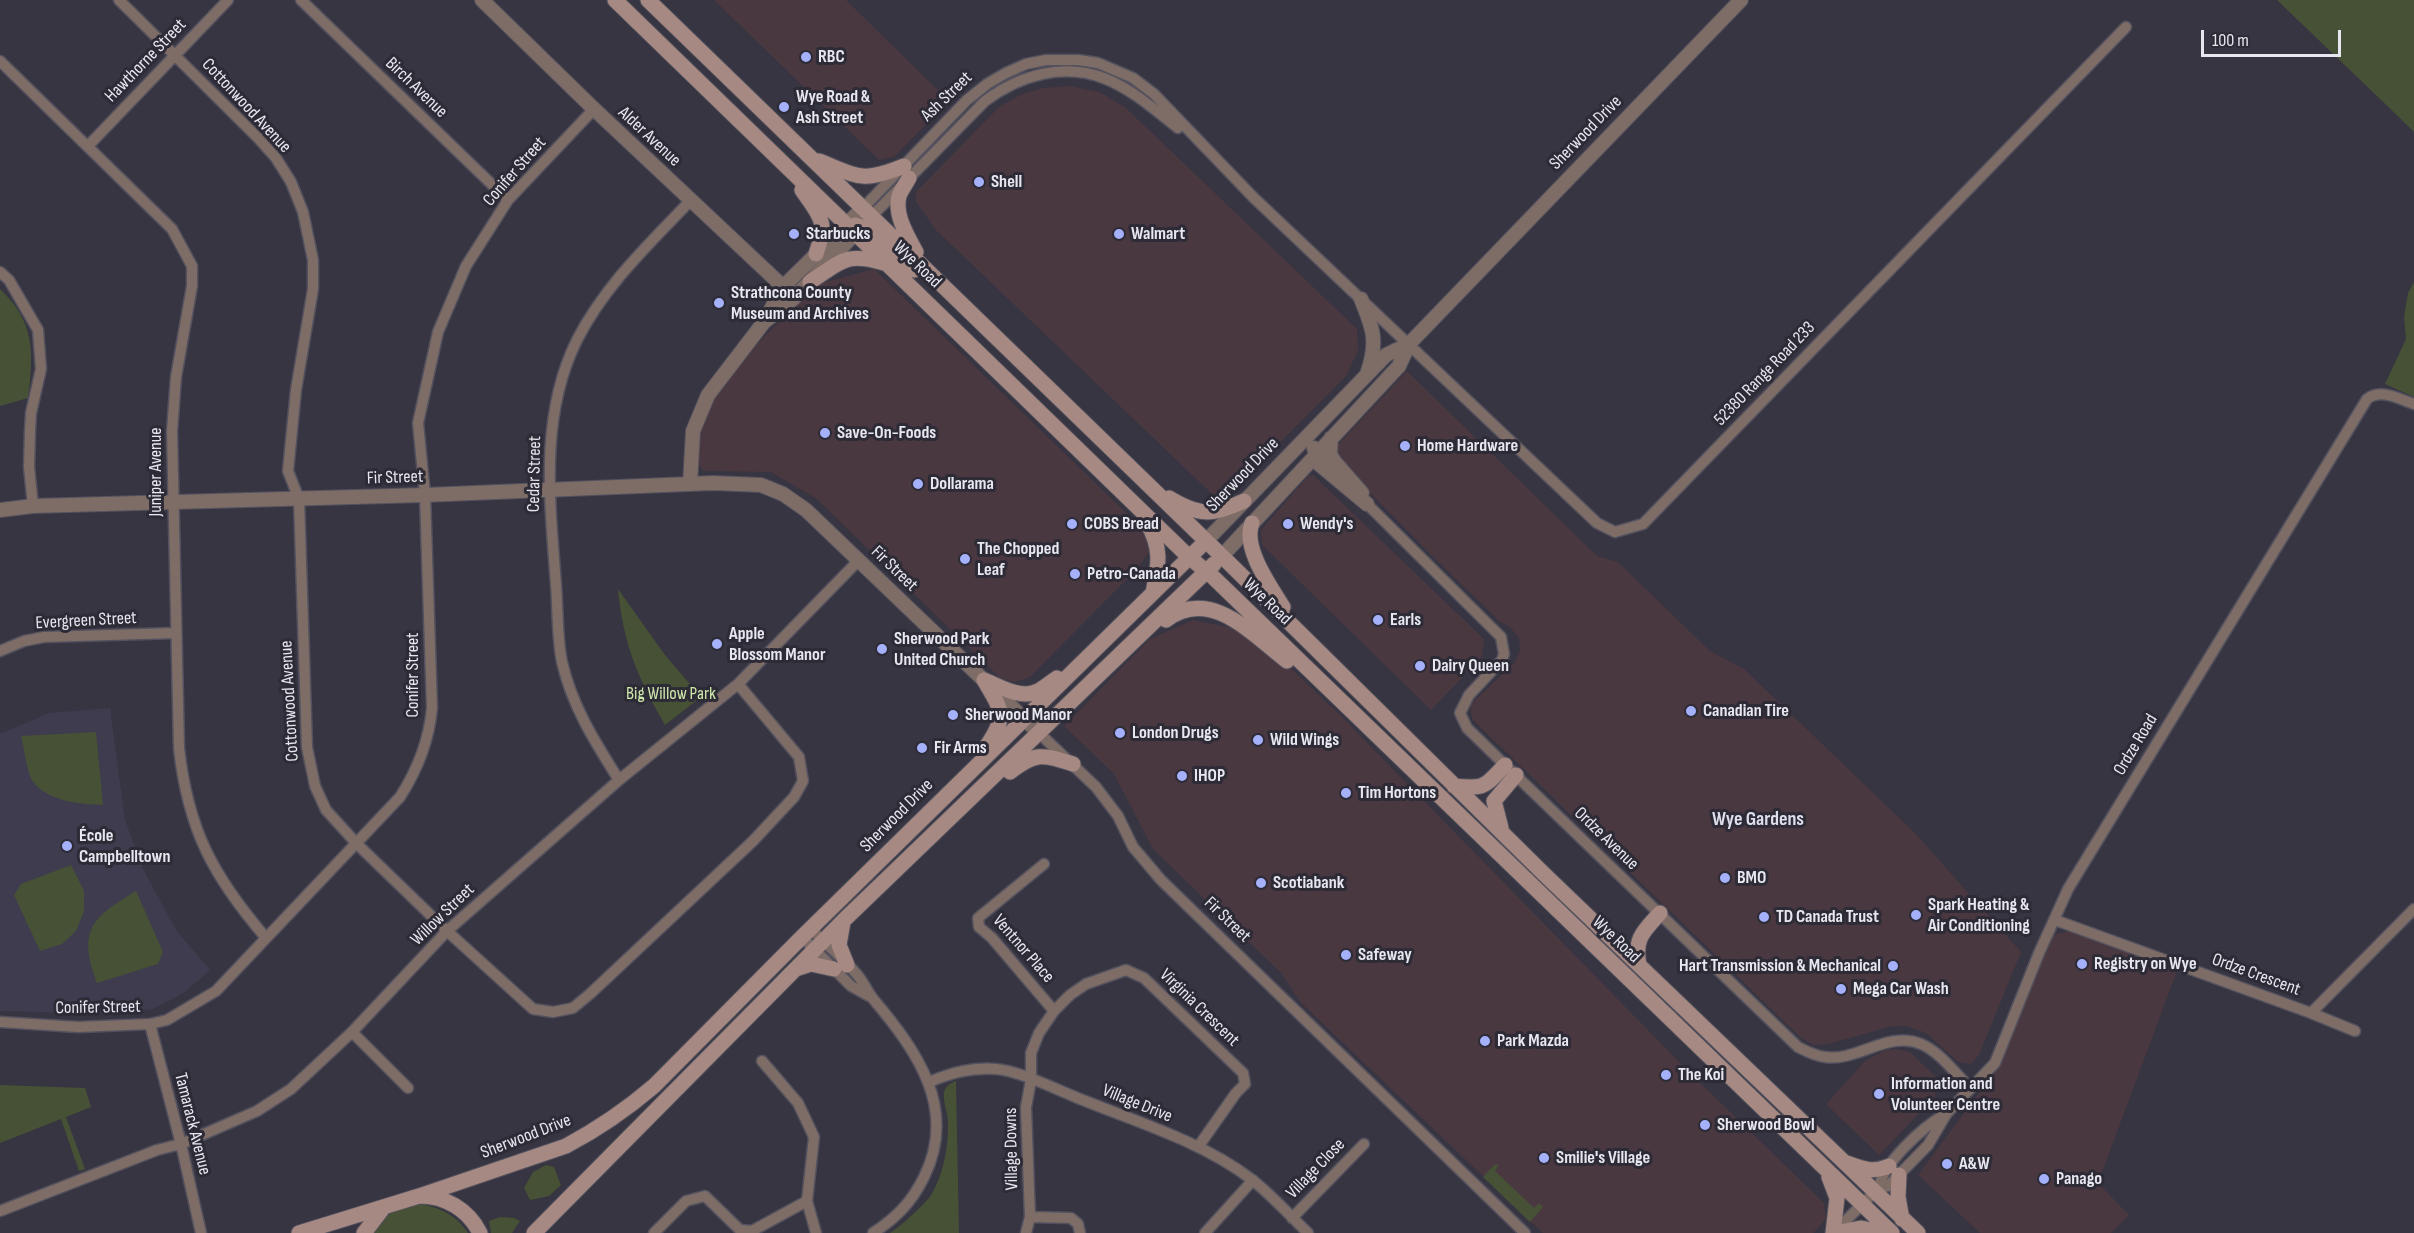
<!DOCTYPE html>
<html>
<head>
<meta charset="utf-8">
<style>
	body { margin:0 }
	#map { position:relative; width:2414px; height:1233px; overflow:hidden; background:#363541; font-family:"Sofia Sans Condensed",sans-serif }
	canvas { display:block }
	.scale { position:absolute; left:2201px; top:30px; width:140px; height:27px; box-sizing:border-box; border:3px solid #e7e7ef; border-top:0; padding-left:8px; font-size:18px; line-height:21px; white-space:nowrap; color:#e7e7ef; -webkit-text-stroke:4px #2c2b36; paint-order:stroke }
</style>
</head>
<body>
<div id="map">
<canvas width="2414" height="1233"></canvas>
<div class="scale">100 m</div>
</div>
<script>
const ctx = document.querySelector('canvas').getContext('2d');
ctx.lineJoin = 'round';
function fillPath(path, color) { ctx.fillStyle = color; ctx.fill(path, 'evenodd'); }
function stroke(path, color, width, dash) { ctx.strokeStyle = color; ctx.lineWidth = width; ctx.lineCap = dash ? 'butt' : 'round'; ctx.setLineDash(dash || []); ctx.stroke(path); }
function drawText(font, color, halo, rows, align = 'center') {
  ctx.font = font + ' "Sofia Sans Condensed",sans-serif'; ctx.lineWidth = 6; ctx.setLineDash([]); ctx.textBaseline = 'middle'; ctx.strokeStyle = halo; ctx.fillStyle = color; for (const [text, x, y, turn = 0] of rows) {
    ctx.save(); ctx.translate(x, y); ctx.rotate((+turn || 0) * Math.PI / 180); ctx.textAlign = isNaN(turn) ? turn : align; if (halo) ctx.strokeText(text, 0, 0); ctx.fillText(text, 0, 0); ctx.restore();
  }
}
const commercial = new Path2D(`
	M714,0H846L949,101L894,157L879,160Z
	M1070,86L1099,92L1126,108L1357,329L1358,351L1346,376L1228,495L1214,496L936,230L916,202V192L999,107L1020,95L1043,88Z
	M874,269L1143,529L1150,550L1138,568L1030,677L1015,682L1000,678L817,499L771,472L704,471L697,464L698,439L705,414L717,390L730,372L815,285Z
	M1407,371L1597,556L1618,562L1710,651L1744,669L1915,833L2021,952L1979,1055L1971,1064L1958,1062L1926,1033L1906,1026H1893L1828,1044L1814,1045L1801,1038L1472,719L1470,705L1515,662L1520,651L1519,638L1509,626L1499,621L1428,552L1333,455L1334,449Z
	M1313,475L1484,639L1482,657L1431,710L1262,545L1261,530L1308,476Z
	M1193,620L1238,629L1281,659L1340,715L1690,1073L1824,1203L1826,1219L1813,1233H1543L1301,1003L1281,973L1153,849L1114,774L1064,726L1150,639Z
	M2071,931L2177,971L2098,1183L2129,1215L2111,1233H1980L1918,1175L1990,1078L2041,956L2054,934Z
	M1895,1049L1910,1052L1935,1076V1097L1879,1155L1826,1104L1866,1060L1886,1050Z`);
const built = new Path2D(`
	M110,708L125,820L144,871L176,930L210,970L185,992L153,1009L113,1014L0,1011V734L49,713Z`);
const green = new Path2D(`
	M2277,0H2414V132L2405,123Z
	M2414,282V397L2385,384L2406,339L2404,317L2408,293Z
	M0,289C35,322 34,352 28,398L0,406Z
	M618,589L665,655L701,697L665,725C638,678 623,644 618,589Z
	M96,732L103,805C79,804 50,802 33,782C27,773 24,747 21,736Z
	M71,865L84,891V911L76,931L62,944L40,951L14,895L21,884Z
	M136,891L163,952L158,964L97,983C78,930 90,919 136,891Z
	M956,1081L959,1233H890C899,1228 927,1202 931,1195C943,1175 948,1149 948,1126C949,1115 943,1104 944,1094C944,1087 950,1083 956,1081Z
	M0,1085L85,1088L91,1107L66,1117L85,1169L79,1171L61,1119L0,1143Z
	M1499,1164L1495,1171L1534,1208L1539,1203L1543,1207L1530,1222L1483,1177L1494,1165Z
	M546,1165L554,1167L561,1185L549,1196L530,1200L524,1188L533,1172Z
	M422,1204C442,1209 456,1215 468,1233H373C383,1213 402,1207 422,1204Z
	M500,1217L514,1218L520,1221L512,1233H491L489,1221Z`);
const minor = new Path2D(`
	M119,0L258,138L276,158L291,182L303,212L313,260V289L296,390L288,471L299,499L307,747L315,786L326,810L357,844L447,931L533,1009L553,1012L573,1008L591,993L753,841L794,797L803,781L799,757L738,684
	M301,0L508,200
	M0,61L172,229L192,266V286L176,377L172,431L179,748C188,830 213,876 266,938
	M88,146L228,0
	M863,208L967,100L987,84L1006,73L1026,64L1046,60H1078L1098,63L1133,78L1154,94L1253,197L1597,523L1615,532L1643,524L2126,27
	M872,216L985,101C1020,75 1064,62 1106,79C1133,90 1156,111 1178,128
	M0,272L9,280L38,330L41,369L31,413L30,431L29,467L33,506
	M1367,504L1501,637L1504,654L1502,660L1469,695L1460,713L1467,728L1505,765L1798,1047C1806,1051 1815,1056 1825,1057C1857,1062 1888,1030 1921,1044C1940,1052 1955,1073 1970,1088
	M0,651L24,641L44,637L175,633
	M1039,733L1096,787L1118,816L1133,847L1161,880L1525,1233
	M619,780C595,742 572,706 562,662C557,638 558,610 556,585C550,503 539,416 577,340C605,285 649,244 691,200
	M1044,864L978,918L979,927L992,938L1054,1011
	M2055,920L2311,1013L2355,1031
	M811,929C826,945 846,960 859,977C865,985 868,993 874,1000C917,1051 958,1109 924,1177C912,1202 896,1218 873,1233
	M802,937L851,986L869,996
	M2311,1013L2414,909
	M0,1022L78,1027L150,1024L167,1020L216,991L400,797C418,769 429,741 432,708L425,495L418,423L438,332L466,266L508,200L594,109
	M150,1024L181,1144L201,1233
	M352,1032L408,1088
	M762,1061L798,1103L814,1137L807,1201L816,1233
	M929,1082C951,1073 971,1067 996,1069C1019,1071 1051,1087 1073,1096C1133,1121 1200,1140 1251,1179C1272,1195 1289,1215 1308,1233
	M1879,1188C1883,1163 1923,1127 1944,1115
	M0,1211L157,1150L181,1144L257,1111L291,1089L352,1032L447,931L619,780L738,684L859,560
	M1030,1217L1071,1218L1078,1224L1080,1233
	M1292,1218L1364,1144
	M1834,1232L1879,1188L1888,1186L1928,1145L1947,1113L1995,1063L2039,953L2068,889L2367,399C2381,388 2399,399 2414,404
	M654,1233L686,1201L705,1196L740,1230L752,1231L807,1201
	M1026,1233L1030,1217L1026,1107L1031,1080V1053L1039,1033L1054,1011L1070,995L1086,984L1126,970L1144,978L1243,1073L1245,1084L1236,1093L1198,1147
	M1205,1233L1253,1180`);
const tertiary = new Path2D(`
	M482,0L594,109L777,281L793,299
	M1361,299C1373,328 1378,341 1368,371
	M765,321L782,288L863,208
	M1331,438L1330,454L1334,461L1362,493
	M1314,448L1319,464L1367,504
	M690,484L693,431L708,395L764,322L793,299L862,226
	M0,510L33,506L425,495L713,483L761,485L783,494L806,510L1039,733
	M1206,541L1386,355L1409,344
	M1222,556L1399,366L1409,344L1741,0`);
const secondary = new Path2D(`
	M615,0L1189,557L1213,577L1892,1233
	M648,0L1229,563L1544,874L1918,1233
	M819,161C859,177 862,183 904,166
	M909,178C906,184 901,190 899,196C894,215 908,237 916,252
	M802,190C821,218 828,220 816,254
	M855,225L862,227L914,270
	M810,282C842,261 845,252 884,263
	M1169,498C1199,516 1212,516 1244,501
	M1147,522C1162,549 1159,563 1153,593
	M1252,523C1242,547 1270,586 1283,607
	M1166,620C1210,586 1252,634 1287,661
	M984,680C999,686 1021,700 1038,691C1044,688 1051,682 1057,678
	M984,680C1002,711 1008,715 986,747
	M1010,772C1036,752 1042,754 1073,764
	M1454,786C1486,789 1484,787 1505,765
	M1501,828L1494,801L1516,775
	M843,922L839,945L847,965
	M1639,965C1634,938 1643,932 1660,913
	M796,969L811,964L834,969
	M1847,1163C1863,1169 1873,1173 1889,1166
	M1899,1175L1898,1197L1902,1219
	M1829,1177L1837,1198L1833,1233
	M419,1196L566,1146C598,1129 627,1109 654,1086L802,937L1206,541
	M299,1233L419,1196C445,1196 468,1209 480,1233
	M364,1233L384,1207
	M534,1233L844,920L1214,564
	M1834,1233L1861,1228L1886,1233`);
const markers = [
	[806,57,6,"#a5b1fc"],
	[784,107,6,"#a5b1fc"],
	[979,182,6,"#a5b1fc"],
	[794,234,6,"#a5b1fc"],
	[1119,234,6,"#a5b1fc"],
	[719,303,6,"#a5b1fc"],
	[825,433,6,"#a5b1fc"],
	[1405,446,6,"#a5b1fc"],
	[918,484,6,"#a5b1fc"],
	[1072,524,6,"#a5b1fc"],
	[1288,524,6,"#a5b1fc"],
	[965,559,6,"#a5b1fc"],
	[1075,574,6,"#a5b1fc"],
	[1378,620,6,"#a5b1fc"],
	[717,644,6,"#a5b1fc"],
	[882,649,6,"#a5b1fc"],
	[1420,666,6,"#a5b1fc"],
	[1691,711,6,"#a5b1fc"],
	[953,715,6,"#a5b1fc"],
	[1120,733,6,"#a5b1fc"],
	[1258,740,6,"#a5b1fc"],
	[922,748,6,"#a5b1fc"],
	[1182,776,6,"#a5b1fc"],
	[1346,793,6,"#a5b1fc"],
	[67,846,6,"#a5b1fc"],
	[1725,878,6,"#a5b1fc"],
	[1261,883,6,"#a5b1fc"],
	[1916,915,6,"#a5b1fc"],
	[1764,917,6,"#a5b1fc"],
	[1346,955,6,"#a5b1fc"],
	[2082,964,6,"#a5b1fc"],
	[1893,966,6,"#a5b1fc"],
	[1841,989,6,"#a5b1fc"],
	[1485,1041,6,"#a5b1fc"],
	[1666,1075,6,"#a5b1fc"],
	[1879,1094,6,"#a5b1fc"],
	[1705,1125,6,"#a5b1fc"],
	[1544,1158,6,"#a5b1fc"],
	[1947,1164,6,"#a5b1fc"],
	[2044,1179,6,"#a5b1fc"]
];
const poiNames = [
	["RBC",818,57],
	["Wye Road &",796,97],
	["Ash Street",796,118],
	["Shell",991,182],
	["Starbucks",806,234],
	["Walmart",1131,234],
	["Strathcona County",731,293],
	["Museum and Archives",731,314],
	["Save-On-Foods",837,433],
	["Home Hardware",1417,446],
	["Dollarama",930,484],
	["COBS Bread",1084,524],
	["Wendy's",1300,524],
	["The Chopped",977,549],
	["Leaf",977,570],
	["Petro-Canada",1087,574],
	["Earls",1390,620],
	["Apple",729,634],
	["Blossom Manor",729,655],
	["Sherwood Park",894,639],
	["United Church",894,660],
	["Dairy Queen",1432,666],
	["Canadian Tire",1703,711],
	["Sherwood Manor",965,715],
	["London Drugs",1132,733],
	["Wild Wings",1270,740],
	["Fir Arms",934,748],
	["IHOP",1194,776],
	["Tim Hortons",1358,793],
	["École",79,836],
	["Campbelltown",79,857],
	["BMO",1737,878],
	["Scotiabank",1273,883],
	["Spark Heating &",1928,905],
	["Air Conditioning",1928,926],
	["TD Canada Trust",1776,917],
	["Safeway",1358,955],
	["Registry on Wye",2094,964],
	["Hart Transmission & Mechanical",1881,966,"right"],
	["Mega Car Wash",1853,989],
	["Park Mazda",1497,1041],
	["The Koi",1678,1075],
	["Information and",1891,1084],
	["Volunteer Centre",1891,1105],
	["Sherwood Bowl",1717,1125],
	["Smilie's Village",1556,1158],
	["A&W",1959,1164],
	["Panago",2056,1179]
];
const streetNames = [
	["Hawthorne Street",146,61,-46],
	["Birch Avenue",416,88,44],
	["Ash Street",947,97,-44],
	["Cottonwood Avenue",246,106,47],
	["Sherwood Drive",1586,133,-46],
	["Alder Avenue",649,137,43],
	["Conifer Street",515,172,-49],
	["Wye Road",917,265,44],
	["52380 Range Road 233",1765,374,-46],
	["Juniper Avenue",156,472,-90],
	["Cedar Street",535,474,-89],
	["Sherwood Drive",1243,475,-46],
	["Fir Street",395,478,-2],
	["Fir Street",894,569,44],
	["Wye Road",1267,602,44],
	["Evergreen Street",86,621,-3],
	["Conifer Street",413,675,-90],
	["Cottonwood Avenue",290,701,-93],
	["Ordze Road",2136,745,-59],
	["Sherwood Drive",897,816,-45],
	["Ordze Avenue",1606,839,44],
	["Willow Street",443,915,-44],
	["Fir Street",1227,920,44],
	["Wye Road",1616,940,44],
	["Ventnor Place",1023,949,49],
	["Ordze Crescent",2256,975,20],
	["Conifer Street",98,1008,-1],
	["Virginia Crescent",1199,1008,44],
	["Village Drive",1137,1104,22],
	["Tamarack Avenue",192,1124,76],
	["Sherwood Drive",526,1137,-21],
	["Village Downs",1012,1149,-91],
	["Village Close",1316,1169,-46]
];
const parkNames = [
	["Big Willow Park",671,694]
];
const neighbourhoodNames = [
	["Wye Gardens",1758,820]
];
fillPath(commercial, '#4a3841');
fillPath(built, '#3e3c4e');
fillPath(green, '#465136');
stroke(minor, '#52515d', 13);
stroke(tertiary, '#52515d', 16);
stroke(secondary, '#52515d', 17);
stroke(minor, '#7e6c67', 10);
stroke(tertiary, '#7e6c67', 14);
stroke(secondary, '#a68982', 15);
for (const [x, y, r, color] of markers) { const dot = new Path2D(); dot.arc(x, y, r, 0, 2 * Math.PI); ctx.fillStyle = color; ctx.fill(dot); stroke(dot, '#2c2b36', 2); }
drawText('bold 18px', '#e7e7ef', '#2c2b36', poiNames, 'left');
drawText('18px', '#e7e7ef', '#2c2b36', streetNames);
drawText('18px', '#cfe8ab', '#2c2b36', parkNames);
drawText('bold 20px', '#dfdeed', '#2c2b36', neighbourhoodNames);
</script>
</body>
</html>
